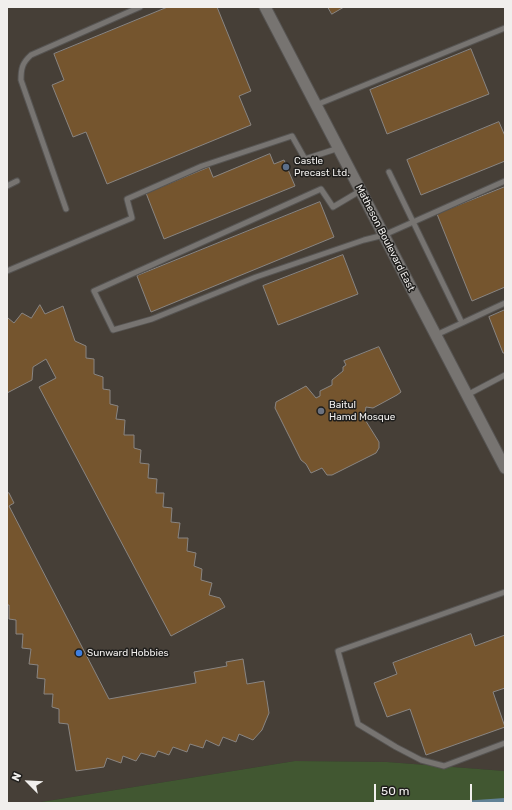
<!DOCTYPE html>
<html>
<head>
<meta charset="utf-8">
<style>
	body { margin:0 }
	#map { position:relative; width:512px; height:810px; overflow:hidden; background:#393633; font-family:Rubik,sans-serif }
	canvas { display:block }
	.frame { position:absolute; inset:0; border:8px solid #f1efed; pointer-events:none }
	.north { position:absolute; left:8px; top:762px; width:40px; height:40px; -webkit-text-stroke:3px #1f1e1c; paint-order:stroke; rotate:294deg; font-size:11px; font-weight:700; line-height:16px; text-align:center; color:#f1efed }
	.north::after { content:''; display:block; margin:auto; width:14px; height:18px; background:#f1efed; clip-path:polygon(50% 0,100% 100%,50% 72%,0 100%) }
	.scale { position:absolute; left:374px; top:784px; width:98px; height:18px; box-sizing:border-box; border:2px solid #f1efed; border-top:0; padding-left:5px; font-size:12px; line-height:14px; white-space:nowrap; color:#f1efed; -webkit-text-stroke:3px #1f1e1c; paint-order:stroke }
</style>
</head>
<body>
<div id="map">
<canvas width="512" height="810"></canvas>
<div class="frame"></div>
<div class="north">N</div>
<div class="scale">50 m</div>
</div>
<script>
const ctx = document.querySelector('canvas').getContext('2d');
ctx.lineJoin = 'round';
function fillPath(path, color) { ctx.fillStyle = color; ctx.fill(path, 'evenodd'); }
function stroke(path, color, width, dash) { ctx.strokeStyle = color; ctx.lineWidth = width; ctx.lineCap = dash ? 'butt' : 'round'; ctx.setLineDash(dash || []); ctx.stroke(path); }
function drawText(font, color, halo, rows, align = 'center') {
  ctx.font = font + ' Rubik,sans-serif'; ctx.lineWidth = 3; ctx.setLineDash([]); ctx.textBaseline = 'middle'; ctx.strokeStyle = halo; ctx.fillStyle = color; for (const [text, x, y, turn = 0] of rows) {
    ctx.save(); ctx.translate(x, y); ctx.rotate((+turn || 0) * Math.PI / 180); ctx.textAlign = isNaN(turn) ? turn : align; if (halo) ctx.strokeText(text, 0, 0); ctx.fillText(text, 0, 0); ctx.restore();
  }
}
const built = new Path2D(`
	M7,7H505V771L387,762L295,761L35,803H7Z`);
const green = new Path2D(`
	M295,761L387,762L505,771V803H35Z`);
const stream = new Path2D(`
	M462,803L505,800`);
const building = new Path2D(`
	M168,7H217L251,91L239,96L251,125L107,184L86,132L73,137L52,85L64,80L54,54Z
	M328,7H344L332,14Z
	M471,49L489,94L387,134L370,90Z
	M499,122L505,136V161L421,195L407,160Z
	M270,154L274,164L284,160L295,186L164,239L146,193L209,167L213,177Z
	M505,187V287L472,301L437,214Z
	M320,202L334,237L151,312L137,276Z
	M343,255L358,294L278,325L263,286Z
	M40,305L45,314L63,306L75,341L86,346V358L94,359V374L103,377V389L110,390V404L118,406L116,419L125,420L124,435H134V448L141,450L140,463L149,464L148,478L157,479L156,493H164L163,507L172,508L171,522L180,523L178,538H188L187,551L196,553L194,566L202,569L201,580L212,583L209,595L220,598L225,607L171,636L39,387L56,378L46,359L33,367L32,380L7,393V319L8,318L14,323L22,313L31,318Z
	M505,310V353H503L489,317Z
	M379,347L401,392L397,395L373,408L366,407L364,418L379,442V448L376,453L332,475H327L322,468L311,473L306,464L301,460L275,408L276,402L306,386L316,398L320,396V391L332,385V380L343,371V367L346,365L344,361Z
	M9,493L14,503L9,506L109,699L196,683L194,672L227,666L226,662L243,659L247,684L264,681L269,713L262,730L253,740L239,734L236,742L223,737L219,746L206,740L203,748L190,744L187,752L173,747L169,755L158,751L155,757L141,753L136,761L123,756L121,763L107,758L104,767L76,771L68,724L59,723V709L52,707L53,694H44L45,679L37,678L38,665L29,664L31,649L22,648L23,634H16V620L9,619V605H7V494Z
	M471,634L475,646L505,635V688L493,692L505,727L426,755L410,709L387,717L374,683L397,674L393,663Z`);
const service = new Path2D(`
	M316,105L505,28
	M389,172L462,323L436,335
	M7,186L17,181
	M360,191L333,207L321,189L94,291L113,330L152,319L256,277L364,240L384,235L505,181
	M66,209L21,80C21,69 22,63 31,55L140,7
	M7,271L132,218L127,199L202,166L292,136L305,159L339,148
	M462,323L505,303
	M467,395L505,375
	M505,592L338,651L358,724L396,747L421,760L444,766L505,743`);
const tertiary = new Path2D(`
	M265,7L505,468`);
const markers = [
	[286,167,4,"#5c6f8a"],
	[321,411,4,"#6b7280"],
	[79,653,4,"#3f7fe0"]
];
const poiNames = [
	["Castle",294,161],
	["Precast Ltd.",294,173],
	["Baitul",329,405],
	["Hamd Mosque",329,417],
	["Sunward Hobbies",87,653]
];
const streetNames = [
	["Matheson Boulevard East",385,238,63]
];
fillPath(built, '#463f37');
fillPath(green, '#415731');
stroke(stream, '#618296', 4);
fillPath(building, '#75552e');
stroke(building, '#898582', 1);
stroke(service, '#565452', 7);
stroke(tertiary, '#565452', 13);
stroke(service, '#777471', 5);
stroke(tertiary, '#777471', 11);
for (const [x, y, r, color] of markers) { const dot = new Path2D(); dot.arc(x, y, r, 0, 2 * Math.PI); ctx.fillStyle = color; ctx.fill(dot); stroke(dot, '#1f1e1c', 1.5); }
drawText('10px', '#f1efed', '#1f1e1c', poiNames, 'left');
drawText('10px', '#f1efed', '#1f1e1c', streetNames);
</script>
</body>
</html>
